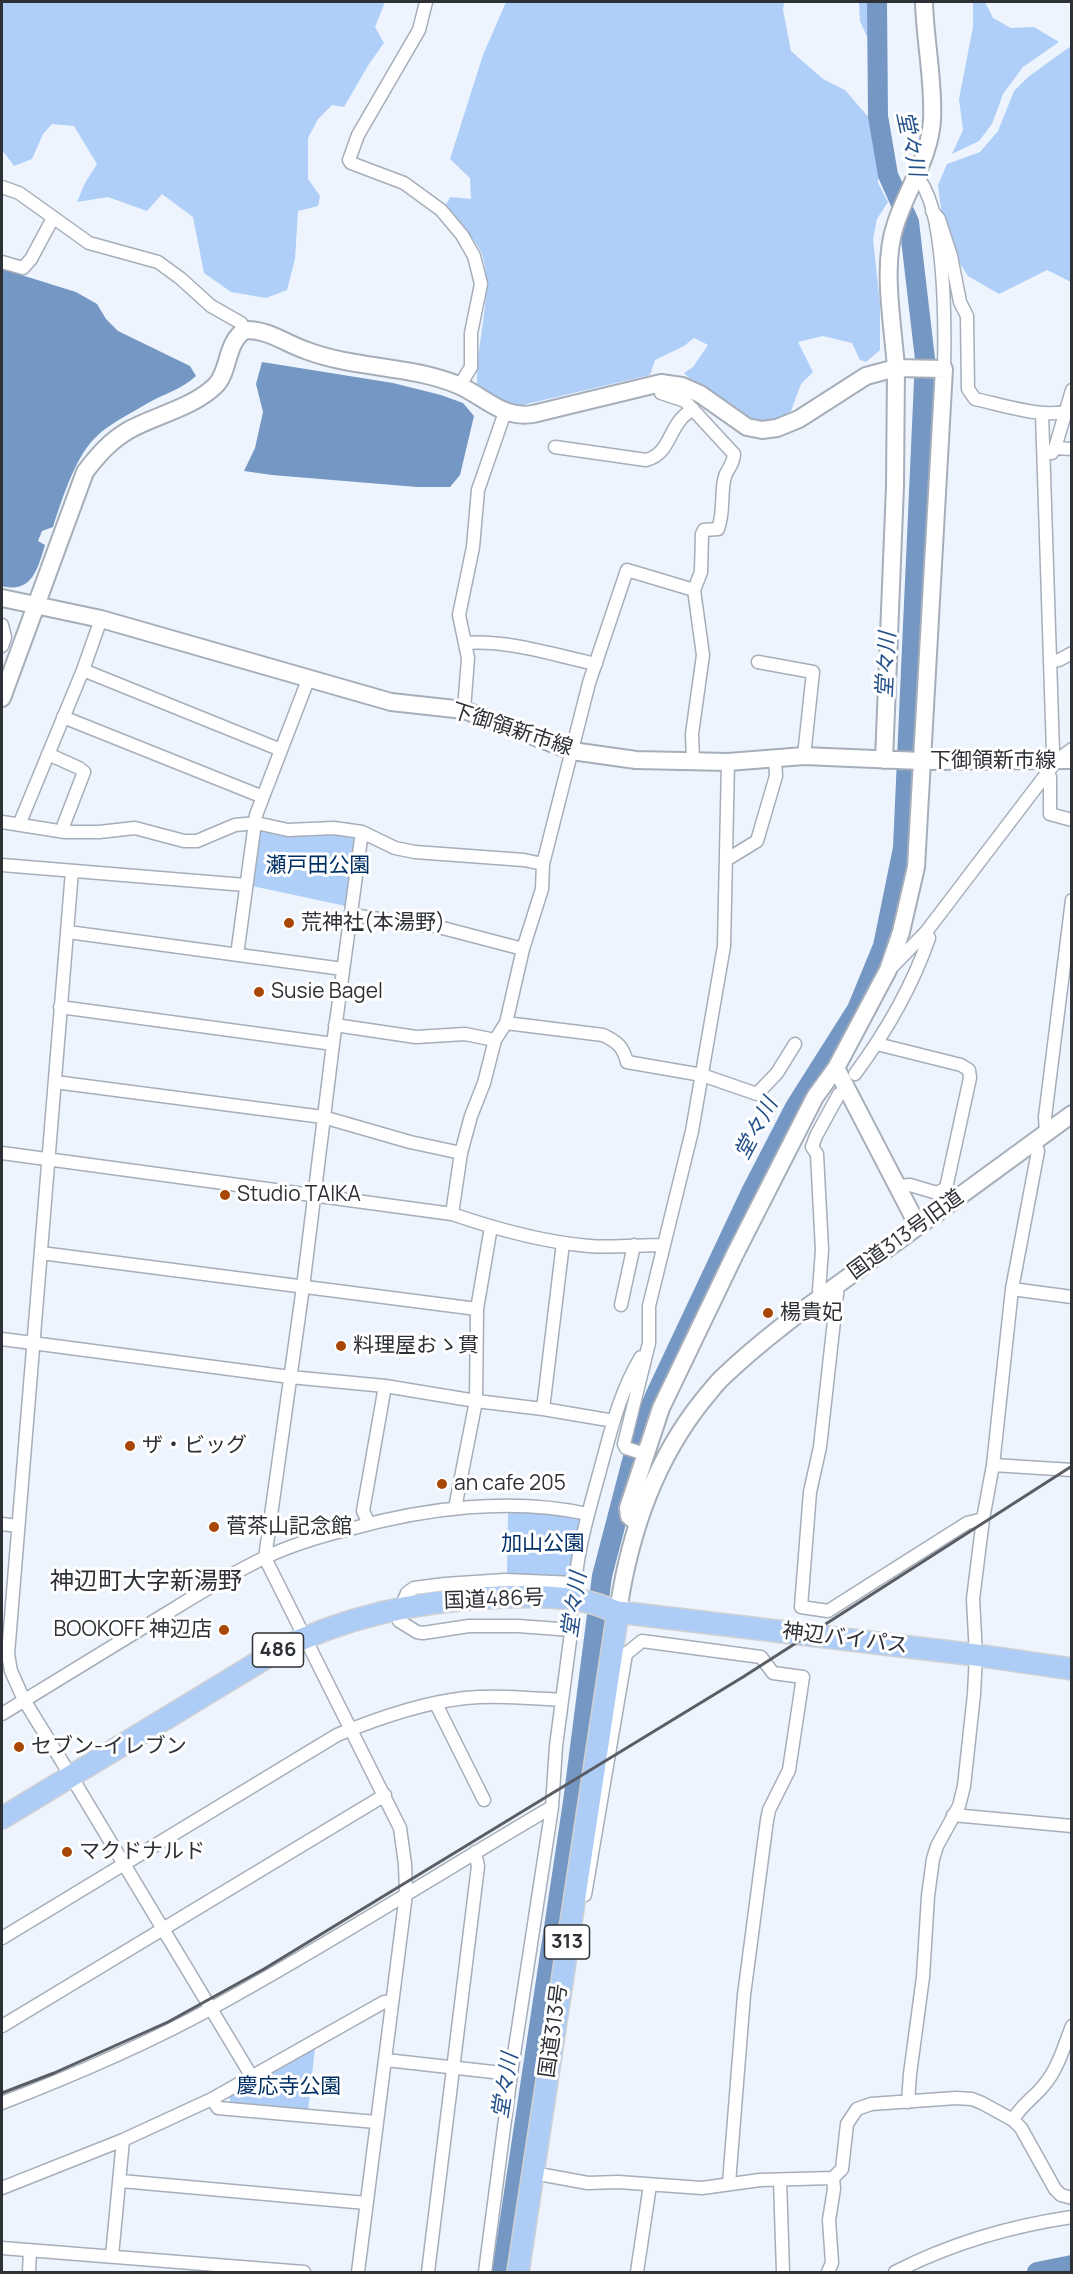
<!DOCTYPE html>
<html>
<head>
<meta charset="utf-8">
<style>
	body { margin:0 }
	#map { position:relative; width:1073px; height:2274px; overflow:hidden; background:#edf4fe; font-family:Manrope,sans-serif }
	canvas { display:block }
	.frame { position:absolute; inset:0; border:3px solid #2d3035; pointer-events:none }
</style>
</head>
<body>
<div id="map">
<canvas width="1073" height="2274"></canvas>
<div class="frame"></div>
</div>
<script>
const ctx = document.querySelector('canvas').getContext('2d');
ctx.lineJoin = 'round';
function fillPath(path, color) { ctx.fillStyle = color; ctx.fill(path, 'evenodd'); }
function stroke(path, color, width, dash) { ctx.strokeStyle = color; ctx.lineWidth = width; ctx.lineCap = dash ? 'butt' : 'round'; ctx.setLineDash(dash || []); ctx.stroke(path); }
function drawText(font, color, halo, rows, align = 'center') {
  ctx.font = font + ' Manrope,"Noto Sans JP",sans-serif'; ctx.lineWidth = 6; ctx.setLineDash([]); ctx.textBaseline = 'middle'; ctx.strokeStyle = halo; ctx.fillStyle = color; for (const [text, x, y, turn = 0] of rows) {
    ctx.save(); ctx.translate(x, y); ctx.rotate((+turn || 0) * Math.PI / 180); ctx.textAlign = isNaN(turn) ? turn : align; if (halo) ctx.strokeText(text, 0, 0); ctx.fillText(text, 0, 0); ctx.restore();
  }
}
const green = new Path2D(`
	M2,2H385L375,27L384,43L369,64L344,107L332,105L318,119L308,138V179L320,196L318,206L298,211L295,259L287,290L266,298L231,292L204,273L193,217L162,194L147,211L108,197L77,202L85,183L97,164L74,126L52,124L43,134L32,159L14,166L2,150Z
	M506,2H784L783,10L791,51L823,79L845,90L882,133L878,183L888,202L877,219L873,239L880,304V350L866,362L860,360L852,343L823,336L798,342L813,372L801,384L791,411C785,414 776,420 769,421C747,425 699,389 684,373L693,367L708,345L694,338L684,346L655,360L650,375L518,406L501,401L477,384C476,343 494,291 482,254C478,242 455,217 446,205L450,197L471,199L470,178L450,159L483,55Z
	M859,2H877L878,61L860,21Z
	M973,2H985L993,18L1011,28L1034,27L1059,42L1023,67L1003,94L992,124L979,141L952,154L963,130L959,99L973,27Z
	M1071,46V282L1047,270L999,294L968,276L945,241L938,185L947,164L980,152L998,131L1014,91L1028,77Z
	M263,830C272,832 282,836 291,836C312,835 337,825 355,840L346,906L252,886L258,835Z
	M508,1511L576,1514L584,1523L574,1573L568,1577L507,1574Z
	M315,2048L308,2111L231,2106L229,2095Z`);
const water = new Path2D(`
	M2,269L76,292L97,304L106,319L118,331L190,366L196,376C182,389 164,394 148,403C130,414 108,424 94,439C75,458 61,502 53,527L42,531L38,541L45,545C38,568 32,594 2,586Z
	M262,362L393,383L441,395L463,403L474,416L460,475L450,487H417L272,475L244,471L255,448L263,412L256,384Z`);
const river = new Path2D(`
	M502,2272L573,1802L602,1576L638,1438L655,1396L752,1190L795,1107L857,1009L883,946L903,848L925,359L909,222L888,175L878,116L877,2
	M1037,2272L1072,2265`);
const streetTunnel = new Path2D(`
	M572,1625L574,1595`);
const street = new Path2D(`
	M426,2L419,30L358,135L349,160L351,163L404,183L441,210L462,235L474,256L481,284L471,333V367L460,385
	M916,176C946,205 945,327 944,369
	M2,187L19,193L89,243L158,262L180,278L211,306L241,323L245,330
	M932,211L939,219L951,256L960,302L967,316L968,389L975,399C1000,404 1049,421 1072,409
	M2,262L23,268L31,259L53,218
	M661,383V393L685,401L734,454C733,468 726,468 724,480C721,497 724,513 718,529L704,530L702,534L701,572L694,590
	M1042,413L1053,752L1057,760
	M555,447L646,460C668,454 668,434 681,419C684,415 689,412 693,409
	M1055,448L1072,390
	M1052,453L1055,448L1072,449
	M2,625L5,637L2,646
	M466,643C509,640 554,655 596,664
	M758,662L813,672L804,756
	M1050,662L1059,660L1072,653
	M83,670L281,750
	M464,710L468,658L459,615L473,547L478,490L505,412
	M63,717L263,797
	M48,754L79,768L84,772L64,824L65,832
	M1046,770L1050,777V814L1072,820
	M2,822L65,832H99L135,828L184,841H197L235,825L256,823L288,830L334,828L362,832L395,848L415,852L524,860L543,864
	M20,825L21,820L83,670L101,619
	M726,860L757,841L776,776L775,758
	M2,865L245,885
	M72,871L8,1654L11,1671L24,1700L77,1786L252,2077
	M352,915L420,925H431L523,949
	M68,932L343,969
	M237,955L256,815L308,680
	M890,969L926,932L1057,760L1072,749
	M60,1007L333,1044L303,1287L265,1558L400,1828L405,1864L406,1894L358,2272
	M506,1023L603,1035C618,1042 623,1047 627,1062L702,1075L757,1094L777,1073L795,1044
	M335,1025L416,1037L465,1034L495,1040
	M333,1044L362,832
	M877,1044L961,1065L969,1070L970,1078L946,1188L937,1193L910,1185L898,1186
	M855,1074C886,1032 912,987 929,938L926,932
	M55,1082L323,1117L410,1142L461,1153
	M1046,1133L1045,1117L1072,900
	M2,1153L452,1214C496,1229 542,1242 589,1246C613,1248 639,1245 664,1245
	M452,1214L461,1153L471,1116L484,1083L495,1040L506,1023L523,949L542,889L543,864L589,683L627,570L694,590L703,655L692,734L693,761
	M41,1253L477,1309
	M838,1285L820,1447L810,1492L801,1607L828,1611L967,1523L983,1519
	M1012,1289L1072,1297
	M823,1295L819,1290L822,1250L817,1154L812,1147L816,1136L839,1094
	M621,1305L634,1245
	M2,1339L290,1377L385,1386L476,1401L543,1409L614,1421
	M543,1409L563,1243
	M645,1454L626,1448L624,1444L649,1343V1306L692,1131L724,946L728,762
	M993,1465L1072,1470
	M455,1508L476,1401L477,1309L491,1227
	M2,1524L18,1526
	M369,1524L363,1511L385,1386
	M575,1588C577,1550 589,1511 599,1474C610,1434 619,1393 641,1357
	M401,1607L407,1593L414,1588L445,1584L505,1580L575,1583
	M399,1621L417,1632L423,1633L469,1626H518L572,1630
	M436,1704L484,1800
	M2,1714C51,1684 100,1654 149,1624C187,1601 224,1577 264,1558C291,1545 321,1536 350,1529C425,1508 511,1497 588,1514
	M953,1815L1072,1826
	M585,1895L626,1654L642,1641L761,1657L773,1673L803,1677L789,1770L769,1810L767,1820L744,1995L729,2183
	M2,1938L337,1735C378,1718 421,1703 465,1698C497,1695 529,1698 561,1700
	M2,2026L385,1795
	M386,2060L511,2074
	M212,2099L218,2108L376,2122
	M908,2102L910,2074L923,1977L928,1896L933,1859L937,1846L959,1806L964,1786L974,1694L976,1655L973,1599L983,1519L993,1465L1012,1289L1038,1151L1034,1142
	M2,2103C74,2075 145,2045 212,2008C328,1945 439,1873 552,1807
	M1013,2120C1020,2106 1035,2097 1044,2085C1058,2069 1064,2046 1072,2026
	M533,2173L588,2183L618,2182L702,2188L760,2180L833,2178L842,2169L847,2124L857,2109L871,2104L956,2098L972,2099L982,2103L1013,2120L1021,2128L1055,2189L1061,2195L1072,2198
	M780,2180L783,2272
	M121,2181L366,2203
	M2,2188L123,2140L212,2099L384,2002H391
	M2,2248L304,2272
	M112,2256L123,2140
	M29,2272L30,2250
	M428,2272L478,1866L475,1852
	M485,2272L511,2074L552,1807L556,1746L572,1625
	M637,2272L650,2185
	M828,2272L832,2263L829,2220L834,2189L833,2178
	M895,2272C950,2244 1010,2226 1072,2217`);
const secondary = new Path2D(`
	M2,598L101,619L391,702L464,710L572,751L636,760L728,762L804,756L921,761L1072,760
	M2,698L85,472C98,455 110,441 129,430C156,415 192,408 215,386C230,372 225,343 245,330C267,329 285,343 305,350C354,369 410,365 458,385C484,396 502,419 533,414L661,383L682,386L700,394L747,427L762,430L777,428L799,419L866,376L896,368L895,486L884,760
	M836,1068L918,1226
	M637,1523L629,1516L628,1508L661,1408L735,1254L815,1097L836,1068L888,970L901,932L916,867L944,369L896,368C893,324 881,265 896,223C907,189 930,157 932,120C934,81 925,41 924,2
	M618,1612C629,1535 654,1461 703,1400C710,1392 716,1383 724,1376C768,1334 817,1300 866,1264C935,1214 1003,1165 1072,1114`);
const highway = new Path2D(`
	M2,1818L277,1651C347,1615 423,1600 501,1597C530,1596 560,1596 588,1602C598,1604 608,1609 618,1612L976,1655L1072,1669
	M518,2272L618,1612`);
const rail = new Path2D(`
	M2,2093L54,2073L168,2022L264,1969L743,1677L1072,1466`);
const markers = [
	[289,923,6,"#a84605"],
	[259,992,6,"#a84605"],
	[225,1195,6,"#a84605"],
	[768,1313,6,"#a84605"],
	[341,1346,6,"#a84605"],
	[130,1446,6,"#a84605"],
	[442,1484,6,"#a84605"],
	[214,1527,6,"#a84605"],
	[224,1630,6,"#a84605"],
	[19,1747,6,"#a84605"],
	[67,1852,6,"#a84605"]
];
const shields = [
	[278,1650,51],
	[567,1942,45]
];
const shieldNames = [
	["486",278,1650],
	["313",567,1942]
];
const streetNames = [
	["下御領新市線",512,730,18],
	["下御領新市線",993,761],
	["国道313号旧道",906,1235,-36],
	["国道486号",494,1600,-2],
	["神辺バイパス",845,1639,7],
	["国道313号",554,2031,-82]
];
const parkNames = [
	["瀬戸田公園",318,866],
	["加山公園",543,1544],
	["慶応寺公園",289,2087]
];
const poiNames = [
	["荒神社(本湯野)",301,923],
	["Susie Bagel",271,992],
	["Studio TAIKA",237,1195],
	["楊貴妃",780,1313],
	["料理屋おゝ貫",353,1346],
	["ザ・ビッグ",142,1446],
	["an cafe 205",454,1484],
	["菅茶山記念館",226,1527],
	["BOOKOFF 神辺店",212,1630,"right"],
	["セブン-イレブン",31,1747],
	["マクドナルド",79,1852]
];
const waterNames = [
	["堂々川",910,144,78],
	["堂々川",887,665,-87],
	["堂々川",757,1129,-62],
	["堂々川",575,1605,-82],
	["堂々川",506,2086,-81]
];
const quarterNames = [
	["神辺町大字新湯野",146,1582]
];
fillPath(green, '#afcef8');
fillPath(water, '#7597c3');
stroke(river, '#7597c3', 20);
stroke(streetTunnel, '#c7cdd6', 12, [12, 6]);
stroke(street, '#a6aeba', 15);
stroke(secondary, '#a6aeba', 20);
stroke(highway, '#d1d1d3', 24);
stroke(street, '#fff', 12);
stroke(secondary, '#fff', 16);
stroke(highway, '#aecdf6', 21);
stroke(rail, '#5a5e64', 3);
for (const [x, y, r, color] of markers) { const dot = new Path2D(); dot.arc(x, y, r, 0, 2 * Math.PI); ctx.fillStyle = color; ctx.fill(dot); stroke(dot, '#fff', 2); }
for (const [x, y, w] of shields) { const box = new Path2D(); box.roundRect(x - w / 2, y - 17, w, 34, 4.5); ctx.fillStyle = '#fff'; ctx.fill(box); stroke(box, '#2d3035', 1.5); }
drawText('bold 20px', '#2d3035', null, shieldNames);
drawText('21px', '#2d3035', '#fff', streetNames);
drawText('21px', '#003066', '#fff', parkNames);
drawText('21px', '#2d3035', '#fff', poiNames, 'left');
drawText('italic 22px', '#25528a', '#fff', waterNames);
drawText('24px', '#2d3035', '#fff', quarterNames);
</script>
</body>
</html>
